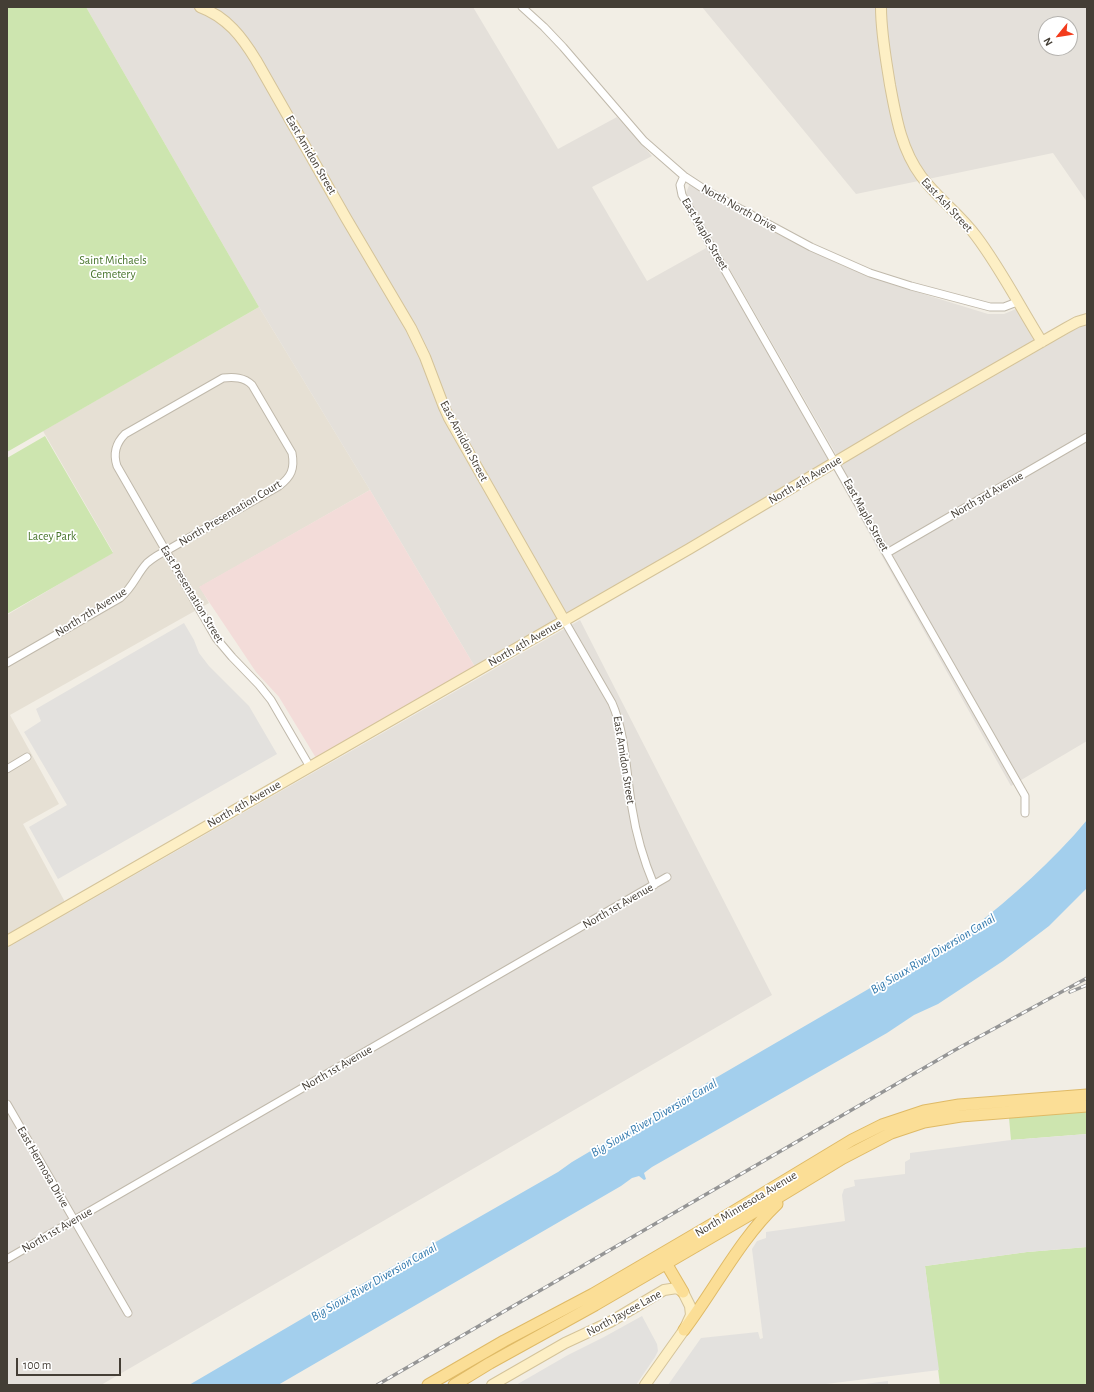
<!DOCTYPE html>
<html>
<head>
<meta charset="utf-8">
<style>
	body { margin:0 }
	#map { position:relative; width:1094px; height:1392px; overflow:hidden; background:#f2eee5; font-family:"Alegreya Sans",sans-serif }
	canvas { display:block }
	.frame { position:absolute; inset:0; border:8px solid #443e35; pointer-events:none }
	.north { position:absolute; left:1038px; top:16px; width:40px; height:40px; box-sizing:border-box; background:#fff; border:1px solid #b4b2ae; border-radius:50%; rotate:240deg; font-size:11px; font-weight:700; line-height:16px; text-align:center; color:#443e35 }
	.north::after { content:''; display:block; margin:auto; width:14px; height:18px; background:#f33b1c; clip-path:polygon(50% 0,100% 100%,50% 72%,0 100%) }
	.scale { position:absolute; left:16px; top:1358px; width:105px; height:18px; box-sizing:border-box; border:2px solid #443e35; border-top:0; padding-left:5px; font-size:12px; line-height:14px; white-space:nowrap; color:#443e35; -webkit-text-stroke:3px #fff; paint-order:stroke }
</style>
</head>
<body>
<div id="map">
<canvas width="1094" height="1392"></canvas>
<div class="frame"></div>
<div class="north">N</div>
<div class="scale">100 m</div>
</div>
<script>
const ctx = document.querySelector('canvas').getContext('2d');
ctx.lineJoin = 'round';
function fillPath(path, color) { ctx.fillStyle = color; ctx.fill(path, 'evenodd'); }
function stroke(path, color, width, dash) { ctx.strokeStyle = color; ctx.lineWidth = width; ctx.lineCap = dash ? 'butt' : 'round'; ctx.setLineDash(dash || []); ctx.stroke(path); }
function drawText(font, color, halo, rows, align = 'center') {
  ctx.font = font + ' "Alegreya Sans",sans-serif'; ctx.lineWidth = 3.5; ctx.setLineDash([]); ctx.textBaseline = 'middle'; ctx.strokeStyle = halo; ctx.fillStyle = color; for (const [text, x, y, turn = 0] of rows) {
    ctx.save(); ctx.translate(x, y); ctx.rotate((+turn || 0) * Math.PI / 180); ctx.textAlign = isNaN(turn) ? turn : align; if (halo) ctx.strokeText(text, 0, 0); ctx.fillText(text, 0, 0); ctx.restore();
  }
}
const residential = new Path2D(`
	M259,307L370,490L200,587L209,603L10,715L59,804L23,824L65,902L7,936V615L113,552L43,431Z`);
const industrial = new Path2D(`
	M86,7H473L558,149L617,117L652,156L592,187L647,281L708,247L829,461L475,667L370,490L259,307Z
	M702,7H1087V202L1053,153L856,194ZM1046,24H1070V48H1046Z
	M690,183L773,232L841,265L891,284L988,314H1004L1016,309L1037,340L837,456L686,193Z
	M1087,324V741L1011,786L833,469L1083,325Z
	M580,620L772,995L101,1385H7V948Z`);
const medical = new Path2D(`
	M370,490L475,667L316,758L279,697L256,672L199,587Z`);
const green = new Path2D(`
	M7,7H86L259,307L7,452Z
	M45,436L113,553L7,614V458Z
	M1087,1111V1134L1011,1140L1009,1118Z
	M1087,1247V1385H940L925,1266L1027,1252Z`);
const parking = new Path2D(`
	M184,623L194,640L199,653L209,666L249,706L277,754L58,879L29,827L67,805L24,732L41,721L36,709Z
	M1087,1134V1247L1027,1252L925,1266L939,1370L818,1385H668L701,1338L758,1332L760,1339L763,1338L752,1249L757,1241L766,1238V1232L845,1221L842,1195L844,1189L855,1186L854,1180L905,1174V1162L910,1159V1153L1011,1140Z
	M642,1316L657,1344L658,1351L655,1357L636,1385H516L568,1355L604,1337Z
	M888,1381V1385H857Z`);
const water = new Path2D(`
	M1087,820V888L1049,926L1003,961L938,1004L914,1015L887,1033L652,1167L644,1173L646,1179L644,1180L639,1176L632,1178L621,1186L278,1385H189L329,1303L558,1172L572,1162L650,1116L970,930C1012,897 1053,861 1087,820Z`);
const street = new Path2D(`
	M522,7L544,27L563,47L644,141L684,176L707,191L811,247L870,273L911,286L990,307H1004L1017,302
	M684,176L680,185L682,195L1025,796V813
	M887,553L1087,437
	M564,620L612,703C626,735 626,773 632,808C636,834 644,861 654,885
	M7,663L120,598C134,586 136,575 147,563C153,558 159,554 166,551L279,486C291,477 295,469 292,453L252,385C244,377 234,377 223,378L125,434C116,443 113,454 117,466L216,638L232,657L259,685L271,700L310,767
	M7,769L27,757
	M7,1104L128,1313
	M7,1259L667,877`);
const secondary = new Path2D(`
	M200,7C227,17 242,37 256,60L346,218L411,328L425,357L444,407L449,418L564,620
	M881,7C881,34 886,59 890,85C896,117 901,149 921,176C937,198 960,214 976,236C1001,269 1020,307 1042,342
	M7,941L689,549L911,417L1066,328L1077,322L1087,319
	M492,1385L565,1343L610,1322L664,1290L677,1288L683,1292L690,1306L691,1315L684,1330L645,1385`);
const primary = new Path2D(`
	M663,1258L683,1292
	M684,1330C715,1289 740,1239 777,1204
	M428,1385L504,1341L593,1294L721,1219L852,1140L882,1125L924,1111L959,1105L1087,1095
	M454,1385L490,1363L595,1305L746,1217L843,1158L891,1133L924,1122L961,1116L1087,1106`);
const rail = new Path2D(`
	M1070,992L1087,985
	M377,1385L955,1050L1087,978`);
const streetNames = [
	["East Amidon Street",311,155,60],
	["East Ash Street",947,205,47],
	["North North Drive",739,208,29],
	["East Maple Street",705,234,60],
	["East Amidon Street",464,441,62],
	["North 4th Avenue",805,480,-31],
	["North 3rd Avenue",987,495,-30],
	["North Presentation Court",230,513,-31],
	["East Maple Street",866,515,61],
	["East Presentation Street",192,594,59],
	["North 7th Avenue",91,612,-32],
	["North 4th Avenue",525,643,-30],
	["East Amidon Street",624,760,81],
	["North 4th Avenue",244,804,-30],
	["North 1st Avenue",618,906,-30],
	["North 1st Avenue",337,1068,-30],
	["East Hermosa Drive",43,1167,60],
	["North Minnesota Avenue",746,1204,-31],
	["North 1st Avenue",57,1230,-30],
	["North Jaycee Lane",624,1313,-29]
];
const parkNames = [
	["Saint Michaels",113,260],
	["Cemetery",113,274],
	["Lacey Park",52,536]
];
const waterNames = [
	["Big Sioux River Diversion Canal",933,954,-31],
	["Big Sioux River Diversion Canal",654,1118,-30],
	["Big Sioux River Diversion Canal",374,1282,-30]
];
fillPath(residential, '#e6e0d4');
fillPath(industrial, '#e4e0da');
fillPath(medical, '#f3dcd9');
fillPath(green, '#cde5af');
fillPath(parking, '#e3e1de');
fillPath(water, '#a3cfed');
stroke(street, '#c0b9ab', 9);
stroke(secondary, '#d4c399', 12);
stroke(primary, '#dfba66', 13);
stroke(street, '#fff', 7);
stroke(secondary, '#fdefc5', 10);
stroke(primary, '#fbde96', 11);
stroke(rail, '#959595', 3.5);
stroke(rail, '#fff', 2, [6]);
drawText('12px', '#443e35', '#fff', streetNames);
drawText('12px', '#47742b', '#fff', parkNames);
drawText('italic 13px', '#3279ad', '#fff', waterNames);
</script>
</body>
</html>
